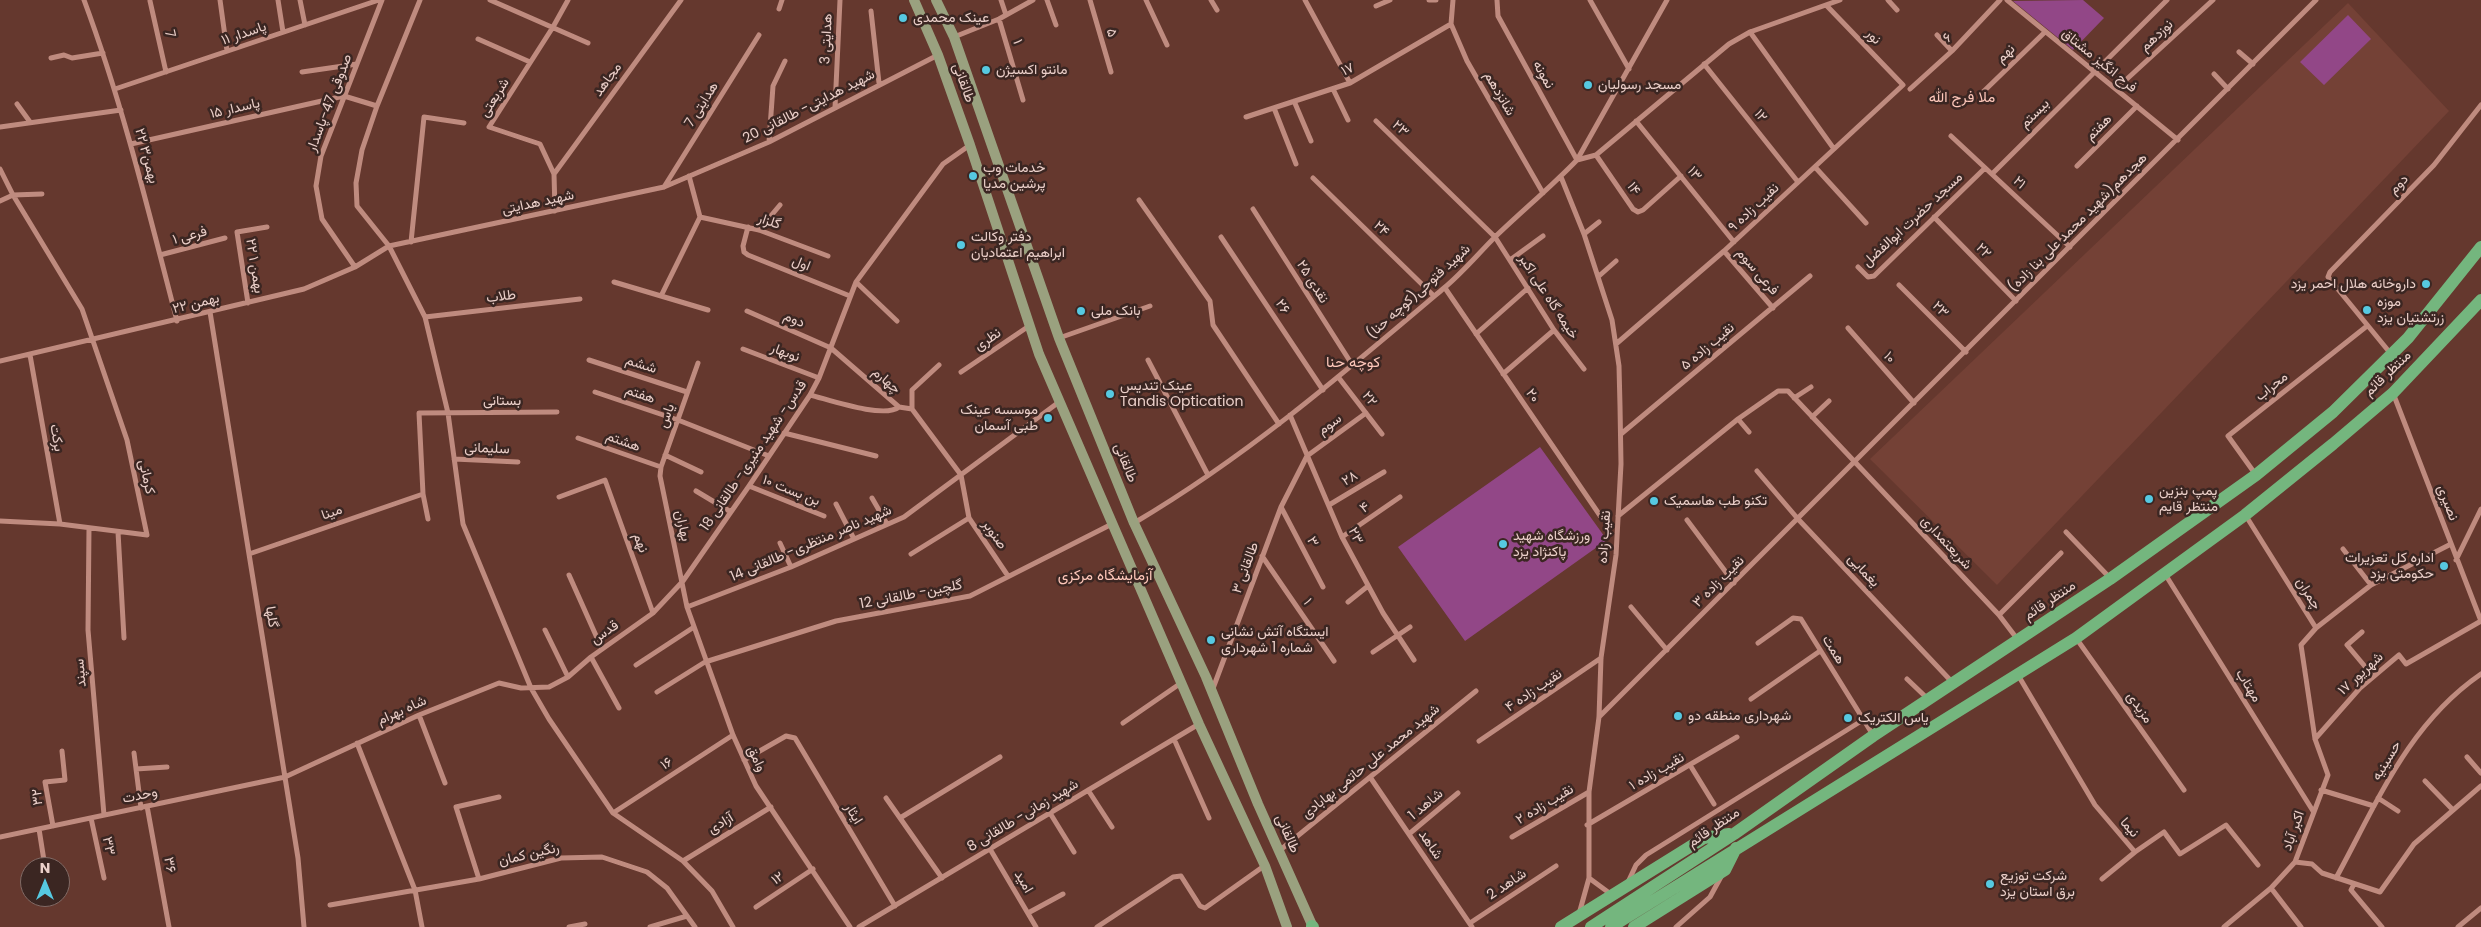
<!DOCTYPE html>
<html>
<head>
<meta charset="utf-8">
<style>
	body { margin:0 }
	#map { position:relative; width:2481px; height:927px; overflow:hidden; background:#65382e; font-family:Poppins,sans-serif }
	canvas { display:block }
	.north { position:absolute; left:20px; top:857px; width:50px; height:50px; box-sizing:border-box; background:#3b2622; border:1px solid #816a65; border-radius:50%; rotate:0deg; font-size:14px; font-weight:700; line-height:20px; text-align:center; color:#ebcfc9 }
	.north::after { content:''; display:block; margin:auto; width:18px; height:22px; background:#56c9e1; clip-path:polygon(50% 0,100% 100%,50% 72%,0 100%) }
</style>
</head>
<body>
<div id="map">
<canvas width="2481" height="927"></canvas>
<div class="north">N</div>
</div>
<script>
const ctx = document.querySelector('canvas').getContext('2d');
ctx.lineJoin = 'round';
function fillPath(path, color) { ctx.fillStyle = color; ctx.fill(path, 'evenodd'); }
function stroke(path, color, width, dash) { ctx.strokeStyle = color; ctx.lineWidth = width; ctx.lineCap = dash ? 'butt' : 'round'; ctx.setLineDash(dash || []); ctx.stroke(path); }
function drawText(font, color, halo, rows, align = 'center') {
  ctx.font = font + ' Poppins,Vazirmatn,sans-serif'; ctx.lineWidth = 5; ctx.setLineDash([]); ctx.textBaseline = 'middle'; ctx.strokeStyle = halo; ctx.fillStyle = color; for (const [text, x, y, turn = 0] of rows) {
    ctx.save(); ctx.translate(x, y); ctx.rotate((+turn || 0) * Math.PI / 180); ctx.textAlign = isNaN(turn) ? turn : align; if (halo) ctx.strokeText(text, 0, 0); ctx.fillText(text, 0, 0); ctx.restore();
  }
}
const built = new Path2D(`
	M2348,3L2449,111L1997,585L1870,459Z`);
const green = new Path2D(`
	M2083,0L2104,18L2073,50L2013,1Z
	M2348,15L2371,39L2324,85L2300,62Z
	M1540,447L1607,540L1465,641L1398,547Z`);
const minor = new Path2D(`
	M84,0C123,105 149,213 177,321
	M220,0L227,51
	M278,0L283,32
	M300,0L305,25
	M420,0L377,106L362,150L356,183L357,206L389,246L425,317L448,413L463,524L531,688L549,719L613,813L683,861L712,891L733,927
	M490,0L588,43
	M1001,0L1006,15
	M1047,0L1056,25
	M1090,0L1111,72
	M1146,0L1167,45
	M1211,0L1217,10
	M1305,0L1350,83
	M1429,0H1436
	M1453,0L1451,24L1467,61L1543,193
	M1497,0L1498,16L1577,160
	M1590,0L1629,69
	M1888,0L1897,10
	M2007,0L2178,140
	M150,1L166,72
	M1376,6L1390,0
	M779,9L782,0
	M871,11L879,83
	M999,19L1023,100
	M1750,32L1834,149
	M1937,35L1952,51
	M954,37L999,19L1033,0
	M478,39L530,62
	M2239,52L2253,64
	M51,58L64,55L72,58L103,53
	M1704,64L1798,182
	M302,72L357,64
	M2214,74L2228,89
	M115,89L379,0
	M1333,89L1348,120
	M1910,89L1952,51L2000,0
	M2116,89L2213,0
	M1983,92L2045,32
	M1294,101L1311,141
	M17,104L30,122
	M835,108L840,0
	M1274,108L1296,164
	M1246,117L1350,83L1451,24
	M1376,121L1495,237L1554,330L1584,369
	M1636,121L1734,242
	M0,127L121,110
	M1951,136L2070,247
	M769,142L773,86L785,61
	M131,144L344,96L377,106
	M1596,155L1633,209L1638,212L1643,210L1681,176
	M1577,160L1596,155L1729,44L1750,32L1840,0
	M2077,166L2137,106
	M1815,167L1866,223
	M0,169L13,195L82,309L127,440L147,535L60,524L0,521
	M554,174L681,0
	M1992,174L2167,0
	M689,176L700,217L759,230L828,256
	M1561,177L1584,234L1612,320L1619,366L1620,406L1621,464L1616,555L1601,658L1599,717L1589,792V878L1579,914
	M1313,178L1434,296
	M664,187L759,35
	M1139,200L1210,301L1213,325L1279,424
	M0,201L13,195L42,194
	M1253,209L1353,366
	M555,211L554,174L540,144L489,127L553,27L568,0
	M1934,217L2016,301
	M748,227L743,246L744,252L748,255L850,296
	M759,230L780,205
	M1584,234L1599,222
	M1221,237L1323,390
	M411,242L424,117L464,123
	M1724,251L1773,308
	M160,255L225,238
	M1510,260L1543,236
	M355,267L322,219L316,186L321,156L382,0
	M1858,267L1868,277L1874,276L1984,169
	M1599,276L1616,261
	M614,282L708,310
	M856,282L897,321
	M1899,285L1966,352
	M1445,288L1601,517
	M661,296L700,217
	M248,303L237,232L267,227
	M747,311L831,348L899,407L912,409L961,475L969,518L1008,576
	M210,312L298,858L304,927
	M425,317L580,299
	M1848,328L1914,403
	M1476,334L1528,288
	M1059,338L1150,306
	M1616,344L1724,251L1903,85L1827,6
	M743,349L819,378
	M2391,354L2328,277L2330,272L2434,165L2481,105
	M30,355L60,524
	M589,360L687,392
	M1148,360L1208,475
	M0,361L304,289L355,267L389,246L664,187L769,142L938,55
	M698,363L661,467L660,476L687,607L733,735L756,786L850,927
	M961,372L1029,326
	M1503,374L1554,330
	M1339,378L1382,434
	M595,392L678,420L769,456
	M2393,393L2481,621
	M810,395C830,400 884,419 899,407
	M1794,398L1811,387
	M912,409V390L939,365
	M1290,415L1342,537L1383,613L1414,660
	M1812,417L1829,401
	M1738,419L1749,432
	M784,433L876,456
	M1621,434L1810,276
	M578,438L661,467
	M665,455L701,472
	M454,459L518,462
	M1757,471L1798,519L1952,682
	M2256,475L2228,436L2367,326
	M749,486L824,516
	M696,491L731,512
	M559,497L605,480L653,613
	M872,498L887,524
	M836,504L854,539
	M1329,505L1384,472
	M1281,507L1323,587
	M1618,516L1738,419L1778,391H1788L1999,615L2018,640
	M428,519L423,494L419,413L557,412
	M1687,520L1734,583
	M1134,523C1246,457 1345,372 1444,288C1462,273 1478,254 1495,237C1522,211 1551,187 1577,160L1667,0
	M89,528L88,630L104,815
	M118,532L124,638
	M2066,532L2110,578
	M1342,537L1400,497
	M780,543L791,567
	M2343,549L2371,585
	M249,554L423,494
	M911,554L969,518
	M1262,556L1334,661
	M2456,560L2481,509
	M2165,574L2313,811
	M569,575L602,649
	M1348,602L1368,586
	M687,607L791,567L904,517L1059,402
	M1631,607L1667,650
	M1999,615L2061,553
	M2316,628L2371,585L2451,544
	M545,630L568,677
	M2362,632L2347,645L2373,676
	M2076,638L2184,790
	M1758,643L1793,618L1801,619L1873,735
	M1373,652L1410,627
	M591,657L619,708
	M636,665L694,627
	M2018,675L2095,805L2135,852L2164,832L2180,854L2226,825L2258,865
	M1907,679L1929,700
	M1212,691L1281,507L1307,456L1366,413
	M657,692L705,662L836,621L970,596L1112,524
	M1751,699L1820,651
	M419,715L445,783
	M1599,717L2316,0
	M1123,723L1181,683
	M1174,739L1209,818
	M2315,739L2360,688L2399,655L2406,664L2481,621
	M1479,741L1601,658
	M357,743L415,890L422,927
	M134,753L141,808
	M2467,757L2481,773
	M744,760L786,736L795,738L895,906
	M1690,765L1714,804
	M136,769L167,767
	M1370,777L1472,927
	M2425,781L2453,810
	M1088,790L1112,827
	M2321,790L2374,806
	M886,798L942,878
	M2378,798L2398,811
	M147,806L169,927
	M613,813L733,735
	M1050,813L1074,852
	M91,818L104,878
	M900,818L1000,757
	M1587,825L1737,737
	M53,826L45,782L65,780L62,751
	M39,829L45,867
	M1409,834L1458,793
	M0,837L285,777L419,715L499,683L521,688L549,687L568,677L591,657L653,613L683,581L749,486L810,395L819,378L856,282L943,164L970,145
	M1512,837L1589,792
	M990,849L1036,927
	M1279,851L1476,691
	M683,861L771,807
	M2295,862L2312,864L2322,873L2380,892L2414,844L2481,786
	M1589,878L1612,895
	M2336,878C2377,803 2408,724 2481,674
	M479,879L456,807L499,797
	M2102,879L2135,852
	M1629,880L1636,865L1646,855L1863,720
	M2354,884L2351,890L2382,927
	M2271,888L2301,927
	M50,897L51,899
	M330,905L479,879L561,858L602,857L647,872L667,888L695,927
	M756,907L813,869
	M1028,913L1063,894
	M1470,923L1556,866
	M569,927L585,924
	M650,927L687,916
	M859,927L1199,724
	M1097,927L1173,877L1181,876L1200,906L1205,908L1264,866
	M1676,927L1710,897L1722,875
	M2224,927L2271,888L2295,862L2328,775L2315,739L2301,645L2316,628L2246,516
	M2458,927L2481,908`);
const secondary = new Path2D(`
	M914,0L938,55L970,145L1039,354L1199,724L1265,866L1287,927
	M936,0L954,37L1059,338L1134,523L1206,677L1258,804L1313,927`);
const primary = new Path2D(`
	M1312,926L1313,927
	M1561,927L1704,838L1729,834
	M1591,927L1734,834L1873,736L2110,579L2256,475L2333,412L2408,338L2481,247
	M1611,927L2076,638L2245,515L2333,444L2393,393L2481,300
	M1634,927L1725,870L1736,848`);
const markers = [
	[903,18,5,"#56c9e1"],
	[986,70,5,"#56c9e1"],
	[1588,85,5,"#56c9e1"],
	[973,176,5,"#56c9e1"],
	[961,245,5,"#56c9e1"],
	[2426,284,5,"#56c9e1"],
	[2367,310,5,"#56c9e1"],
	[1081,311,5,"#56c9e1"],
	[1110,394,5,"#56c9e1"],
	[1048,418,5,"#56c9e1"],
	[2149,499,5,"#56c9e1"],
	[1654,501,5,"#56c9e1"],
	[1503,544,5,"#56c9e1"],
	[2444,566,5,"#56c9e1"],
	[1211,640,5,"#56c9e1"],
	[1678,716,5,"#56c9e1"],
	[1848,718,5,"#56c9e1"],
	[1990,884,5,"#56c9e1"]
];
const poiNames = [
	["عینک محمدی",913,18],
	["مانتو اكسيژن",996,70],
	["مسجد رسولیان",1598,85],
	["خدمات وب",983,168],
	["پرشین مدیا",983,184],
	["دفتر وکالت",971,237],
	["ابراهیم اعتمادیان",971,253],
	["داروخانه هلال احمر یزد",2416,284,"right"],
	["موزه",2377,302],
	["زرتشتیان یزد",2377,318],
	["بانک ملی",1091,311],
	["عینک تندیس",1120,386],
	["Tandis Optication",1120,402],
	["موسسه عینک",1038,410,"right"],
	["طبی آسمان",1038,426,"right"],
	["پمپ بنزین",2159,491],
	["منتظر قایم",2159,507],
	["تکنو طب هاسمیک",1664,501],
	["ورزشگاه شهید",1513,536],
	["پاکنژاد یزد",1513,552],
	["اداره کل تعزیرات",2434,558,"right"],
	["حکومتی یزد",2434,574,"right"],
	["ایستگاه آتش نشانی",1221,632],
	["شماره 1 شهرداری",1221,648],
	["شهرداری منطقه دو",1688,716],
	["یاس الکتریک",1858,718],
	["شرکت توزیع",2000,876],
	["برق استان یزد",2000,892]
];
const streetNames = [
	["۵",1111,33,74],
	["7",169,34,77],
	["پاسدار ۱۱",244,34,-19],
	["نوزدهم",2157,36,-43],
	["نور",1873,37,46],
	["۶",1948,38,-46],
	["هدایتی 3",827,39,-87],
	["۱",1017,42,73],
	["نهم",2006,54,-44],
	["فرح انگیز مشتاق",2099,61,39],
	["۱۷",1348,70,-26],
	["نمونه",1543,75,61],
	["مجاهد",608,80,-54],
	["طالقانی",963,83,70],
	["شانزدهم",1499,94,60],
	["شریعتی",495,98,-58],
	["صدوقی 47-پاسدار",330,103,-69],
	["هدایتی 7",702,105,-58],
	["شهید هدایتی- طالقانی 20",809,107,-27],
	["پاسدار ۱۵",235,109,-13],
	["بیستم",2035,114,-45],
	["۱۲",1760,116,52],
	["هفتم",2099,128,-45],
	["۲۳",1400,129,44],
	["۲۲ بهمن۳",146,156,75],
	["۱۳",1694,174,51],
	["۲۱",2019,183,43],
	["دوم",2399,185,-46],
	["۱۴",1633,189,56],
	["شهید هدایتی",538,203,-12],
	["نقیب زاده ۹",1754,208,-43],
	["مسجد حضرت ابوالفضل",1913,220,-43],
	["گلزار",769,222,19],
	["هجدهم(شهید محمد علی بنا زاده)",2078,223,-45],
	["۲۴",1381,229,44],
	["فرعی ۱",190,236,-15],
	["۲۲",1983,251,46],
	["اول",801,264,22],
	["۲۲ بهمن ۱",254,266,81],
	["فرعی سوم",1757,272,49],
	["۲۵ نقدی",1312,282,58],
	["(کوچه حنا)شهید فتوحی",1419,292,-42],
	["طلاب",501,297,-7],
	["خیمه گاه علی اکبر",1548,297,57],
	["۲۲ بهمن",196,304,-14],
	["۲۶",1282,307,56],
	["۲۳",1940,310,45],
	["دوم",794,320,24],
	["نظری",988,340,-34],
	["نقیب زاده ۵",1708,347,-40],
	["نوبهار",785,353,21],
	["۱۰",1889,358,49],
	["ششم",641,365,18],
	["منتظر قائم",2388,374,-44],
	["چهارم",886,381,41],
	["محراب",2272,387,-39],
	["هفتم",640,395,19],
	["۲۰",1532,396,56],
	["۲۲",1369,399,52],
	["بستانی",502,401],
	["یاس",667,416,-71],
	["سوم",1330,425,-36],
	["برکت",56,438,80],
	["هشتم",623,442,20],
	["سلیمانی",487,449,2],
	["قدس- شهید منیری- طالقانی 18",754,456,-56],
	["طالقانی",1125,463,68],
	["کرمانی",146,477,78],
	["۲۸",1350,479,-31],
	["بن بست ۱۰",791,491,22],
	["نصیری",2447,503,69],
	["۴",1365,508,-35],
	["مینا",332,513,-19],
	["بهاران",682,526,77],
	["صنوبر",994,535,55],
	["۲۳",1355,536,64],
	["نقیب زاده",1605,537,-86],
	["۳",1312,542,62],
	["نهم",640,543,70],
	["شریعتمداری",1946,543,47],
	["شهید ناصر منتظری- طالقانی 14",811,544,-23],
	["طالقانی ۳",1246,568,-70],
	["یغمایی",1863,571,47],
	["نقیب زاده ۳",1719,582,-45],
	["چمران",2308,594,58],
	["گلچین- طالقانی 12",911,595,-11],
	["منتظر قائم",2050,601,-34],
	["۱",1307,602,56],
	["گلها",271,617,81],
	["قدس",605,633,-35],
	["همت",1833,650,58],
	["سپند",81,673,-95],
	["۱۷ شهریور",2361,674,-43],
	["مهتاب",2248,686,58],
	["نقیب زاده ۴",1534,691,-34],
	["مزیدی",2139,708,55],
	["شاه بهرام",402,711,-24],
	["وامق",756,759,65],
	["حسینیه",2387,761,-59],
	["شهید محمد علی حاتمی بهابادی",1371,762,-39],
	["۱۶",667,764,-33],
	["نقیب زاده ۱",1657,772,-30],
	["وحدت",140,796,-12],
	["۳۲",38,797,-95],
	["شاهد 1",1426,805,-40],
	["نقیب زاده ۲",1545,805,-31],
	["ایثار",853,814,59],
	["شهید زمانی- طالقانی 8",1023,816,-31],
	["آزادی",721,824,-31],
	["منتظر قائم",1714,828,-34],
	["نیما",2129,828,49],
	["اکبر آباد",2294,831,-71],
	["طالقانی",1287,834,66],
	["شاهد",1430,845,56],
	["۳۳",108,846,78],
	["رنگین کمان",529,855,-13],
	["۳۶",169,865,80],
	["۱۲",778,879,-34],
	["امید",1023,882,60],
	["شاهد 2",1507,885,-34]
];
const neighbourhoodNames = [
	["ملا فرج الله",1962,98],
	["کوچه حنا",1353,363],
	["آزمایشگاه مرکزی",1105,576]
];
fillPath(built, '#744136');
fillPath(green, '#924787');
stroke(minor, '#bf8b7f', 5);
stroke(secondary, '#9aa17f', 10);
stroke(primary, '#74b67e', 12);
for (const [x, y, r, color] of markers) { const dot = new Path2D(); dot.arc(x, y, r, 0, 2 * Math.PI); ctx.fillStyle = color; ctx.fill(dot); stroke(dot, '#3b2622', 2); }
drawText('14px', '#ebcfc9', '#3b2622', poiNames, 'left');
drawText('14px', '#ebcfc9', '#3b2622', streetNames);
drawText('15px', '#fec7ba', '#3b2622', neighbourhoodNames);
</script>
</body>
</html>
